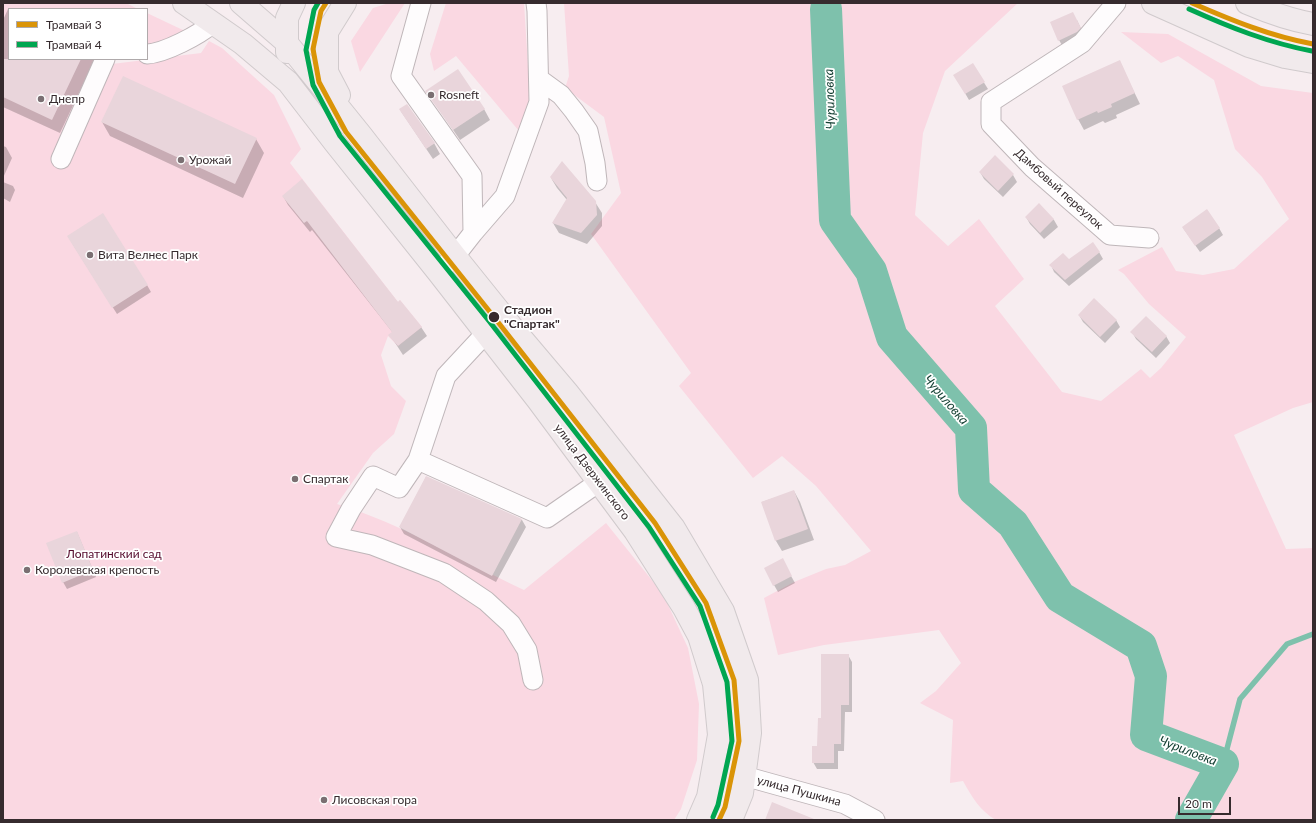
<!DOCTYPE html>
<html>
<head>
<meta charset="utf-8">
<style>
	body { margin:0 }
	#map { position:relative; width:1316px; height:823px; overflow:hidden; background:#f7edf0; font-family:Lato,sans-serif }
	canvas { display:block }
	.frame { position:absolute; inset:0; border:4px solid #362b2e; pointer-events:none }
	.legend { position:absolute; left:8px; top:8px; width:140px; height:52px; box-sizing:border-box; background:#fff; border:1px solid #afaaab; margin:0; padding:5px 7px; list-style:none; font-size:12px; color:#362b2e }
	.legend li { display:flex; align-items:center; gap:8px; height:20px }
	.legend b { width:20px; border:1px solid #afaaab }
	.scale { position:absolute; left:1178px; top:797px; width:53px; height:18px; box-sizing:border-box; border:2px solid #362b2e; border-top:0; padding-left:5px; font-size:12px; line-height:14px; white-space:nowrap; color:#362b2e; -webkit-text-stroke:3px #fff; paint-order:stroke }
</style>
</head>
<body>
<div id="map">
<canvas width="1316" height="823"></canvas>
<div class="frame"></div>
<ul class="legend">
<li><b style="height:5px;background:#da9407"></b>Трамвай 3</li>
<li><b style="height:5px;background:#00a651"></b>Трамвай 4</li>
</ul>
<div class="scale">20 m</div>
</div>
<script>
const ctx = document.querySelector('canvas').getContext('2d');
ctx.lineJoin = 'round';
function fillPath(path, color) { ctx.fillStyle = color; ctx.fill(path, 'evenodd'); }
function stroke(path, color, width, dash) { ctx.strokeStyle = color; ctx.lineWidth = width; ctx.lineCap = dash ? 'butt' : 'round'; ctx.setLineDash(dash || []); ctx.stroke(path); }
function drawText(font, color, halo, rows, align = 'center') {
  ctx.font = font + ' Lato,sans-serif'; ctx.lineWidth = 3.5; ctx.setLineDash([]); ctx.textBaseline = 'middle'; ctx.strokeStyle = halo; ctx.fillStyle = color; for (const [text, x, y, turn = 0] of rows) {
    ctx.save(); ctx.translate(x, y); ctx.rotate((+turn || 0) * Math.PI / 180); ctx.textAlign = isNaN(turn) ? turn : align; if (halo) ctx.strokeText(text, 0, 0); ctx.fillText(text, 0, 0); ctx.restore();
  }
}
const green = new Path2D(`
	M3,3H126L138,9H9V59H97L52,160L67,158L112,64L201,53L209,41L222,48L274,95L301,149L290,163L398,302L400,300L422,327L398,346L388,336L381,355L391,386L406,401L394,434L373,453L337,504C403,524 462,561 524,590L606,523L663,594L688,648L699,704L697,760L681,809L674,820H3Z
	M389,3H405L360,72L351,41L373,8Z
	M446,3H524L530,98L519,131L456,56L434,71L430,54Z
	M564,3H1018L945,71L923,133L915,215L948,246L979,219L1024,279L995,306L1062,392L1101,401L1141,369L1150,378L1161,368L1186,337L1149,304L1124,274L1118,270L1162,247L1176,271L1203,275L1234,269L1289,219L1262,177L1235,149L1214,80L1178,56L1161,63L1121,32L1168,34L1261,86L1313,93V402L1293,408L1234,435L1286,549L1313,548V820H996C980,811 972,797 963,781L950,783L953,720L920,703L936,691L961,663L939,630L824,645L778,655L764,598L794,582L826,569L845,565L871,551L816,486L782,456L753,478L679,386L691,373L591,234L621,193L604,117L565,88L569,76Z
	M147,13L185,31L178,37L147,47Z`);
const shadow = new Path2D(`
	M8,9L9,59H95L60,133L3,107V20Z
	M1077,20L1084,35L1063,47L1059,40Z
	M1119,61L1140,104L1116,115L1117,118L1105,123L1103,121L1084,130L1078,119Z
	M973,65L988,89L969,100L955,76Z
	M427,92L484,109L490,120L460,140Z
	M400,110L434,143L440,154L433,159Z
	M102,122L256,139L264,153L243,198L110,136Z
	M3,146L6,147L12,158L3,178Z
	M995,157L1013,175L1017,182L1003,197L984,179L980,172Z
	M551,178L595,202L602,213V226L587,244L559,233L553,223L567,200L557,188Z
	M3,182L13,186L15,190L10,202L3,198Z
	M283,196L398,303L421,327L427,336L403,355L390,335L393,333L312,230L310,232L288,205Z
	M1039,205L1054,220L1058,227L1044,239L1030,224L1026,217Z
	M1183,228H1219L1223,235L1200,252Z
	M72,243L147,285L151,292L117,314Z
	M1099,252L1103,259L1069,286L1054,272L1051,265Z
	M1079,315L1116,320L1120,327L1105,343L1083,322Z
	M1132,332L1166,336L1170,343L1156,358L1136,339Z
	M426,477L522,520L526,527L496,582L404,534L400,527Z
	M794,491L800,502L814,540L782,551L776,541L762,502Z
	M77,532L96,577L67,589L63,582Z
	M786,567L795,583L778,592L774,585Z
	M848,655L852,662V712H845L844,751H838V769H817L813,762L818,747L822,719Z`);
const stream = new Path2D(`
	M1223,764L1240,699L1287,644L1313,634`);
const river = new Path2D(`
	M826,9L835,220L871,271L892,337L971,428L974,490L1013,524L1060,597L1141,646L1151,676L1146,735L1223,764L1191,820`);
const building = new Path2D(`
	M1073,12L1081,28L1077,32L1058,41L1050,22Z
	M3,59H81L52,120L3,97Z
	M1120,60L1135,93L1111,104L1112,107L1098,113L1097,111L1077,120L1062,86Z
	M973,63L985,82L965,94L953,75Z
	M458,69L485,109L453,130L425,91Z
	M123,76L257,138L235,184L101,122Z
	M407,104L435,143L426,149L399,109Z
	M995,155L1014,174L998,191L979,172Z
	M562,161L596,201L597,215L581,233L552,223L567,198L550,177Z
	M302,179L398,302L400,300L422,327L398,346L388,335L392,332L307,221L304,223L282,196Z
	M1039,203L1054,219L1040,233L1025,217Z
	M1207,209L1220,228L1195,246L1182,227Z
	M103,213L148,285L112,308L67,236Z
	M1093,242L1100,252L1065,280L1049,265L1063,253L1069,259Z
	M1094,298L1117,320L1100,337L1078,315Z
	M1146,316L1167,336L1152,352L1130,332Z
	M426,476L522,519L492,576L399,527Z
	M794,490L808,529L775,541L761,502Z
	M77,531L93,570L62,583L46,543Z
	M783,558L792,576L773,586L764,568Z
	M821,654H849V705H841V744H834V763H812V746H817L818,718H821Z
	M772,802L814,819V820H765Z`);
const minor = new Path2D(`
	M421,3L401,76L472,176L473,233L455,256L438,272
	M1116,3L1082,43L991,102V124L1032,167L1110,235L1149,238
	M147,54C165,53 199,35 213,23
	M539,79L561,95L574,111L588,131L595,163L597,181
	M61,159L105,59
	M473,233L505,196L539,102L537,11L536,3
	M486,333L446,376L418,460L547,518L599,482
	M418,460L399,488L373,476L351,509L336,537L372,545L444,573L486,601L511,624L527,650L533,680
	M744,776L845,804L875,820`);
const major = new Path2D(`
	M184,3L243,44L288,82L335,143L438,272L537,399L635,531L684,608L699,636L714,684L719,735L708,797L698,820
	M241,3L286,42L361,135L455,256L512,327L567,392L674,528L723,611L747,680L750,733L742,793L731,820
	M1153,3L1249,46L1285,57L1313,62
	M1247,3C1268,12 1290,20 1313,24
	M287,52V18L294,3
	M339,95L327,72V32L345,3`);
const tram1 = new Path2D(`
	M326,3L321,11L313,49L319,82L346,132L494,317L655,523L706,603L734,680L739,741L725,807L719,820
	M1192,3C1231,20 1270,36 1313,44`);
const tram2 = new Path2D(`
	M318,3L314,10L306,50L313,85L340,136L489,321L649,527L700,606L727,682L732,741L718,805L713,817
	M1189,9C1229,27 1269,43 1312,51`);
const markers = [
	[431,95,4,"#7a6f72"],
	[41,99,4,"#7a6f72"],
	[181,160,4,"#7a6f72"],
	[90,255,4,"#7a6f72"],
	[494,317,6,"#362b2e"],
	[295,479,4,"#7a6f72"],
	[27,570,4,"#7a6f72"],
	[324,800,4,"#7a6f72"]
];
const poiNames = [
	["Rosneft",439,95],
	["Днепр",49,99],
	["Урожай",189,160],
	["Вита Велнес Парк",98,255],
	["Спартак",303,479],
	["Королевская крепость",35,570],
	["Лисовская гора",332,800]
];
const streetNames = [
	["Дамбовый переулок",1059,189,42],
	["улица Дзержинского",592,472,53],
	["улица Пушкина",799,791,15]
];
const stopNames = [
	["Стадион",504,310],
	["\"Спартак\"",504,324]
];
const parkNames = [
	["Лопатинский сад",114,554]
];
const waterNames = [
	["Чуриловка",830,99,-92],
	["Чуриловка",946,400,49],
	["Чуриловка",1188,751,21]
];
fillPath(green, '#fad8e2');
fillPath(shadow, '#0003');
stroke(stream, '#7ec1ac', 5.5);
stroke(river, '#7ec1ac', 32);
fillPath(building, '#e9d5db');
stroke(minor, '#bfb6b9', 21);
stroke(major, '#d0cacc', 24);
stroke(minor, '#fefcfd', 19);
stroke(major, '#f1eaec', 22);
stroke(tram1, '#da9407', 5);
stroke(tram2, '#00a651', 5);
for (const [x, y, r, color] of markers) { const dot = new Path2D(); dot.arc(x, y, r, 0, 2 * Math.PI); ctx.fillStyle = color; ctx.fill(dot); stroke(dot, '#fff', 1.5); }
drawText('12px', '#362b2e', '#fff', poiNames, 'left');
drawText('12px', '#362b2e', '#fff', streetNames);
drawText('bold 12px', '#362b2e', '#fff', stopNames, 'left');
drawText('12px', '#54092b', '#fff', parkNames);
drawText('italic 13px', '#123e31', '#fff', waterNames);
</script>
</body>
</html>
